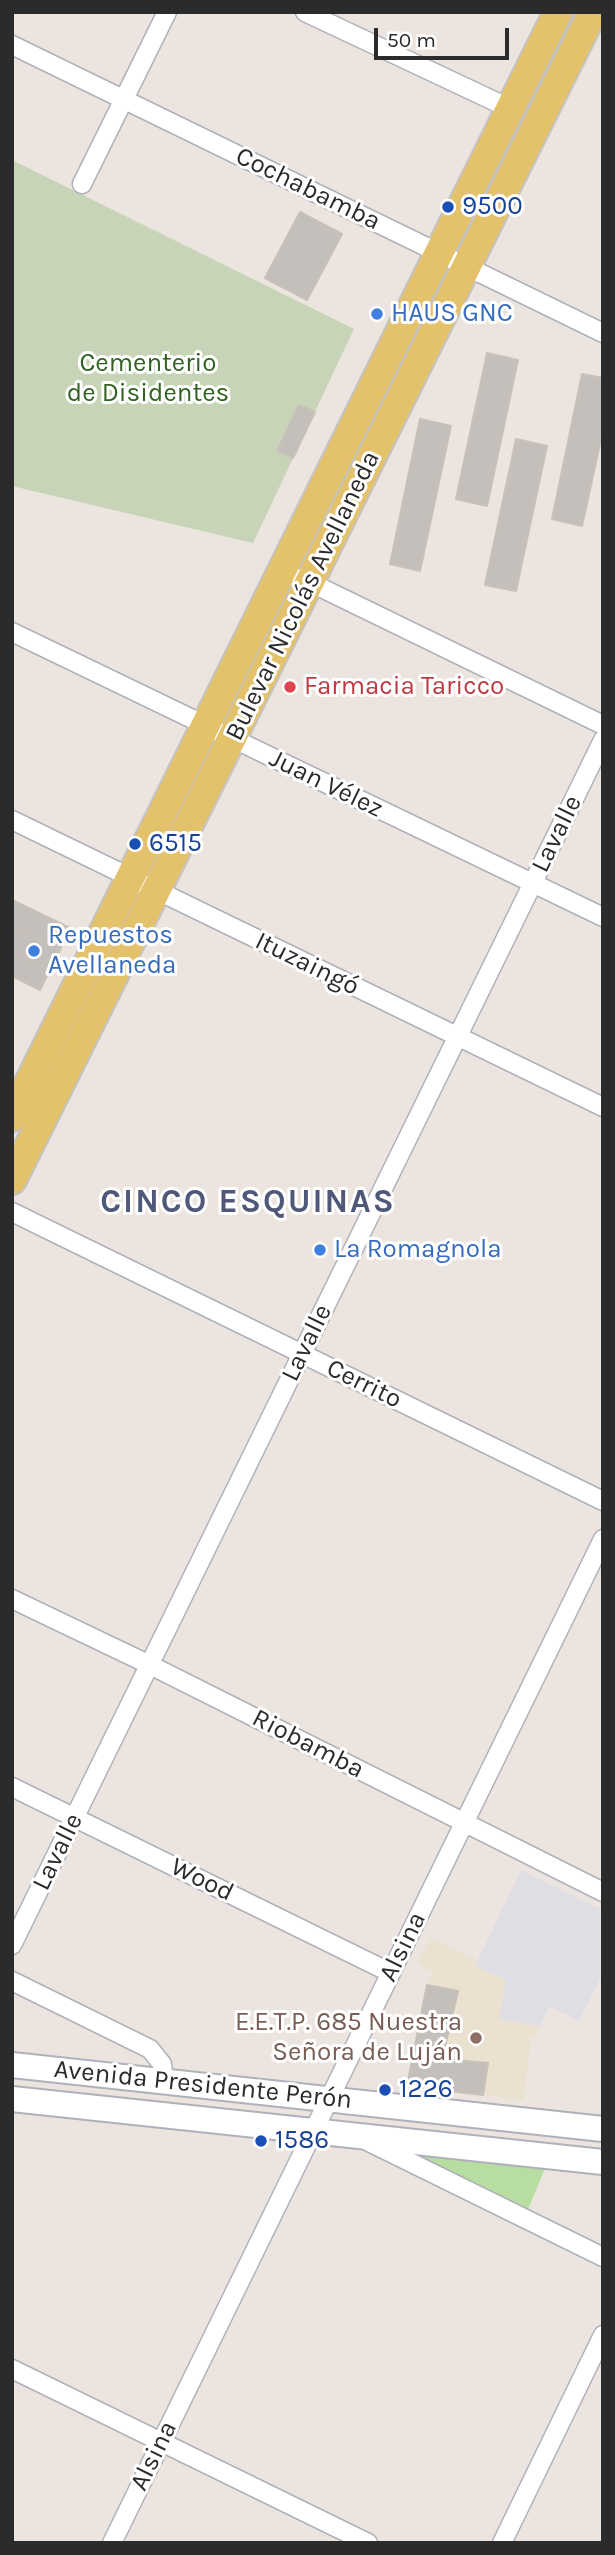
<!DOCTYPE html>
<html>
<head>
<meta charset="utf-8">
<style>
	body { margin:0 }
	#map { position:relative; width:615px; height:2555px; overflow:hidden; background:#ece5df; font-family:Karla,sans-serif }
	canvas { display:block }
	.frame { position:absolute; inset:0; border:14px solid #2b2b2b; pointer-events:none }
	.scale { position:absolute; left:374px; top:28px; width:135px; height:32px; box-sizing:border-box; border:4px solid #2b2b2b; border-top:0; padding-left:9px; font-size:21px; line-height:24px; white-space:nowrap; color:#2b2b2b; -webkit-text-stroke:5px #fff; paint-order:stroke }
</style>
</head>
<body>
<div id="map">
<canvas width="615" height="2555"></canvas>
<div class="frame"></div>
<div class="scale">50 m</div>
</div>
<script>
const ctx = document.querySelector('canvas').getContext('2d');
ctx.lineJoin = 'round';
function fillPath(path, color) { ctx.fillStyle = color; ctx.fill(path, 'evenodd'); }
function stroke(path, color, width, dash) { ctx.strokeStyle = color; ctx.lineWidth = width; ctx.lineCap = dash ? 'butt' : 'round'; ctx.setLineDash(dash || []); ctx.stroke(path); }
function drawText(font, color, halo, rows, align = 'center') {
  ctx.font = font + ' Karla,sans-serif'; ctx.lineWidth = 6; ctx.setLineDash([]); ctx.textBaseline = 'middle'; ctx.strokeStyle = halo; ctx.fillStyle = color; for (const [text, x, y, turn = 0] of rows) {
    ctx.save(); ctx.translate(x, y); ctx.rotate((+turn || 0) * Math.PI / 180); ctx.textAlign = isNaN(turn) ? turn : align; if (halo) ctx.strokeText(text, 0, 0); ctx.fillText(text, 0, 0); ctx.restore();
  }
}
const industrial = new Path2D(`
	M521,1870L603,1910V1973L579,2021L549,2006L540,2026L499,2020L475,1966Z`);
const education = new Path2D(`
	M431,1938L477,1960L475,1966L506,1980L499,2020L540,2026L536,2037L531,2036L524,2100L407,2086L427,1985L433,1972L417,1964Z`);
const green = new Path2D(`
	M406,2151L546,2166L527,2212Z`);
const cemetery = new Path2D(`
	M12,160L354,329L253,543L12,486Z`);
const building = new Path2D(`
	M300,212L342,234L307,300L265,278Z
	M487,353L518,360L487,506L456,499Z
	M582,374L603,378V430L582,526L552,519Z
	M299,405L315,412L293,458L277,451Z
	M420,419L451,426L420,571L390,564Z
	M516,439L547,446L516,591L485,585Z
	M12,900L70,928L60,950L12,927Z
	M12,927L60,950L50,970L12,952Z
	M12,952L50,970L40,990L12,976Z
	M427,1985L458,1991L442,2059L488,2063L483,2095L407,2086Z`);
const minor = new Path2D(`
	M305,12L511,109
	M12,45L603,333
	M82,184L167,12
	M301,578L603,725
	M12,632L603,917
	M12,820L603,1107
	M12,1212L603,1501
	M12,1599L150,1665L603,1892
	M12,1787L391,1973
	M12,1945L603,740
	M12,1981L150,2049L162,2064L164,2081
	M367,2141L603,2257
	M12,2369L368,2543
	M112,2543L603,1539
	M502,2543L603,2335`);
const secondary = new Path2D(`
	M12,2065L603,2129
	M12,2099L603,2162`);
const primary = new Path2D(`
	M12,1117L558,12
	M12,1180L593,12`);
const markers = [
	[448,207,7,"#1a4fb4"],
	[377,314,7,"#3f7fe0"],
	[290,687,7,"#e0444e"],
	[135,844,7,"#1a4fb4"],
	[34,951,7,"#3f7fe0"],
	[320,1250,7,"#3f7fe0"],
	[476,2038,7,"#8d6e63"],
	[385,2090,7,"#1a4fb4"],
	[261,2141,7,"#1a4fb4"]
];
const streetNames = [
	["Cochabamba",308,189,26],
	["Bulevar Nicolás Avellaneda",303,596,-64],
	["Juan Vélez",326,784,26],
	["Lavalle",557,834,-64],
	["Ituzaingó",307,964,26],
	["Lavalle",307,1343,-64],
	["Cerrito",364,1384,26],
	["Riobamba",308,1744,27],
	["Lavalle",58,1852,-64],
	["Wood",202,1880,26],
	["Alsina",403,1947,-64],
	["Avenida Presidente Perón",203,2085,6],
	["Alsina",154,2456,-64]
];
const transitNames = [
	["9500",462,207],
	["6515",149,844],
	["1226",399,2090],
	["1586",275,2141]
];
const shopNames = [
	["HAUS GNC",391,314],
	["Repuestos",48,936],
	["Avellaneda",48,966],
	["La Romagnola",334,1250]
];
const parkNames = [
	["Cementerio",148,364],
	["de Disidentes",148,394]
];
const healthNames = [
	["Farmacia Taricco",304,687]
];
const educationNames = [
	["E.E.T.P. 685 Nuestra",462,2023],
	["Señora de Luján",462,2053]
];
const districtNames = [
	["CINCO ESQUINAS",248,1203]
];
fillPath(industrial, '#e0dee5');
fillPath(education, '#ebe1d0');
fillPath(green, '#b8dda0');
fillPath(cemetery, '#c7d4b7');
fillPath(building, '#c4bfbb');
stroke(building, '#c7c1b8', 2);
stroke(minor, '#afb1ba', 21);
stroke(secondary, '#afb1ba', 28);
stroke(primary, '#c4c4c4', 32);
stroke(minor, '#fff', 18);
stroke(secondary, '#fff', 24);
stroke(primary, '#e4c26b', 28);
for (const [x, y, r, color] of markers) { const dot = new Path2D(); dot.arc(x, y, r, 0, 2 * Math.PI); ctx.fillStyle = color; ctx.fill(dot); stroke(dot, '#fff', 2.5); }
drawText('26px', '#2b2b2b', '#fff', streetNames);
drawText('26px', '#164399', '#fff', transitNames, 'left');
drawText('26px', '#366cbe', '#fff', shopNames, 'left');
drawText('26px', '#326221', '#fff', parkNames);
drawText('26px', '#be3a42', '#fff', healthNames, 'left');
drawText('26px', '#785e54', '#fff', educationNames, 'right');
ctx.letterSpacing = '2px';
drawText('bold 33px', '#4f5878', '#fff', districtNames);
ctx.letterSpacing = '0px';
</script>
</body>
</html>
